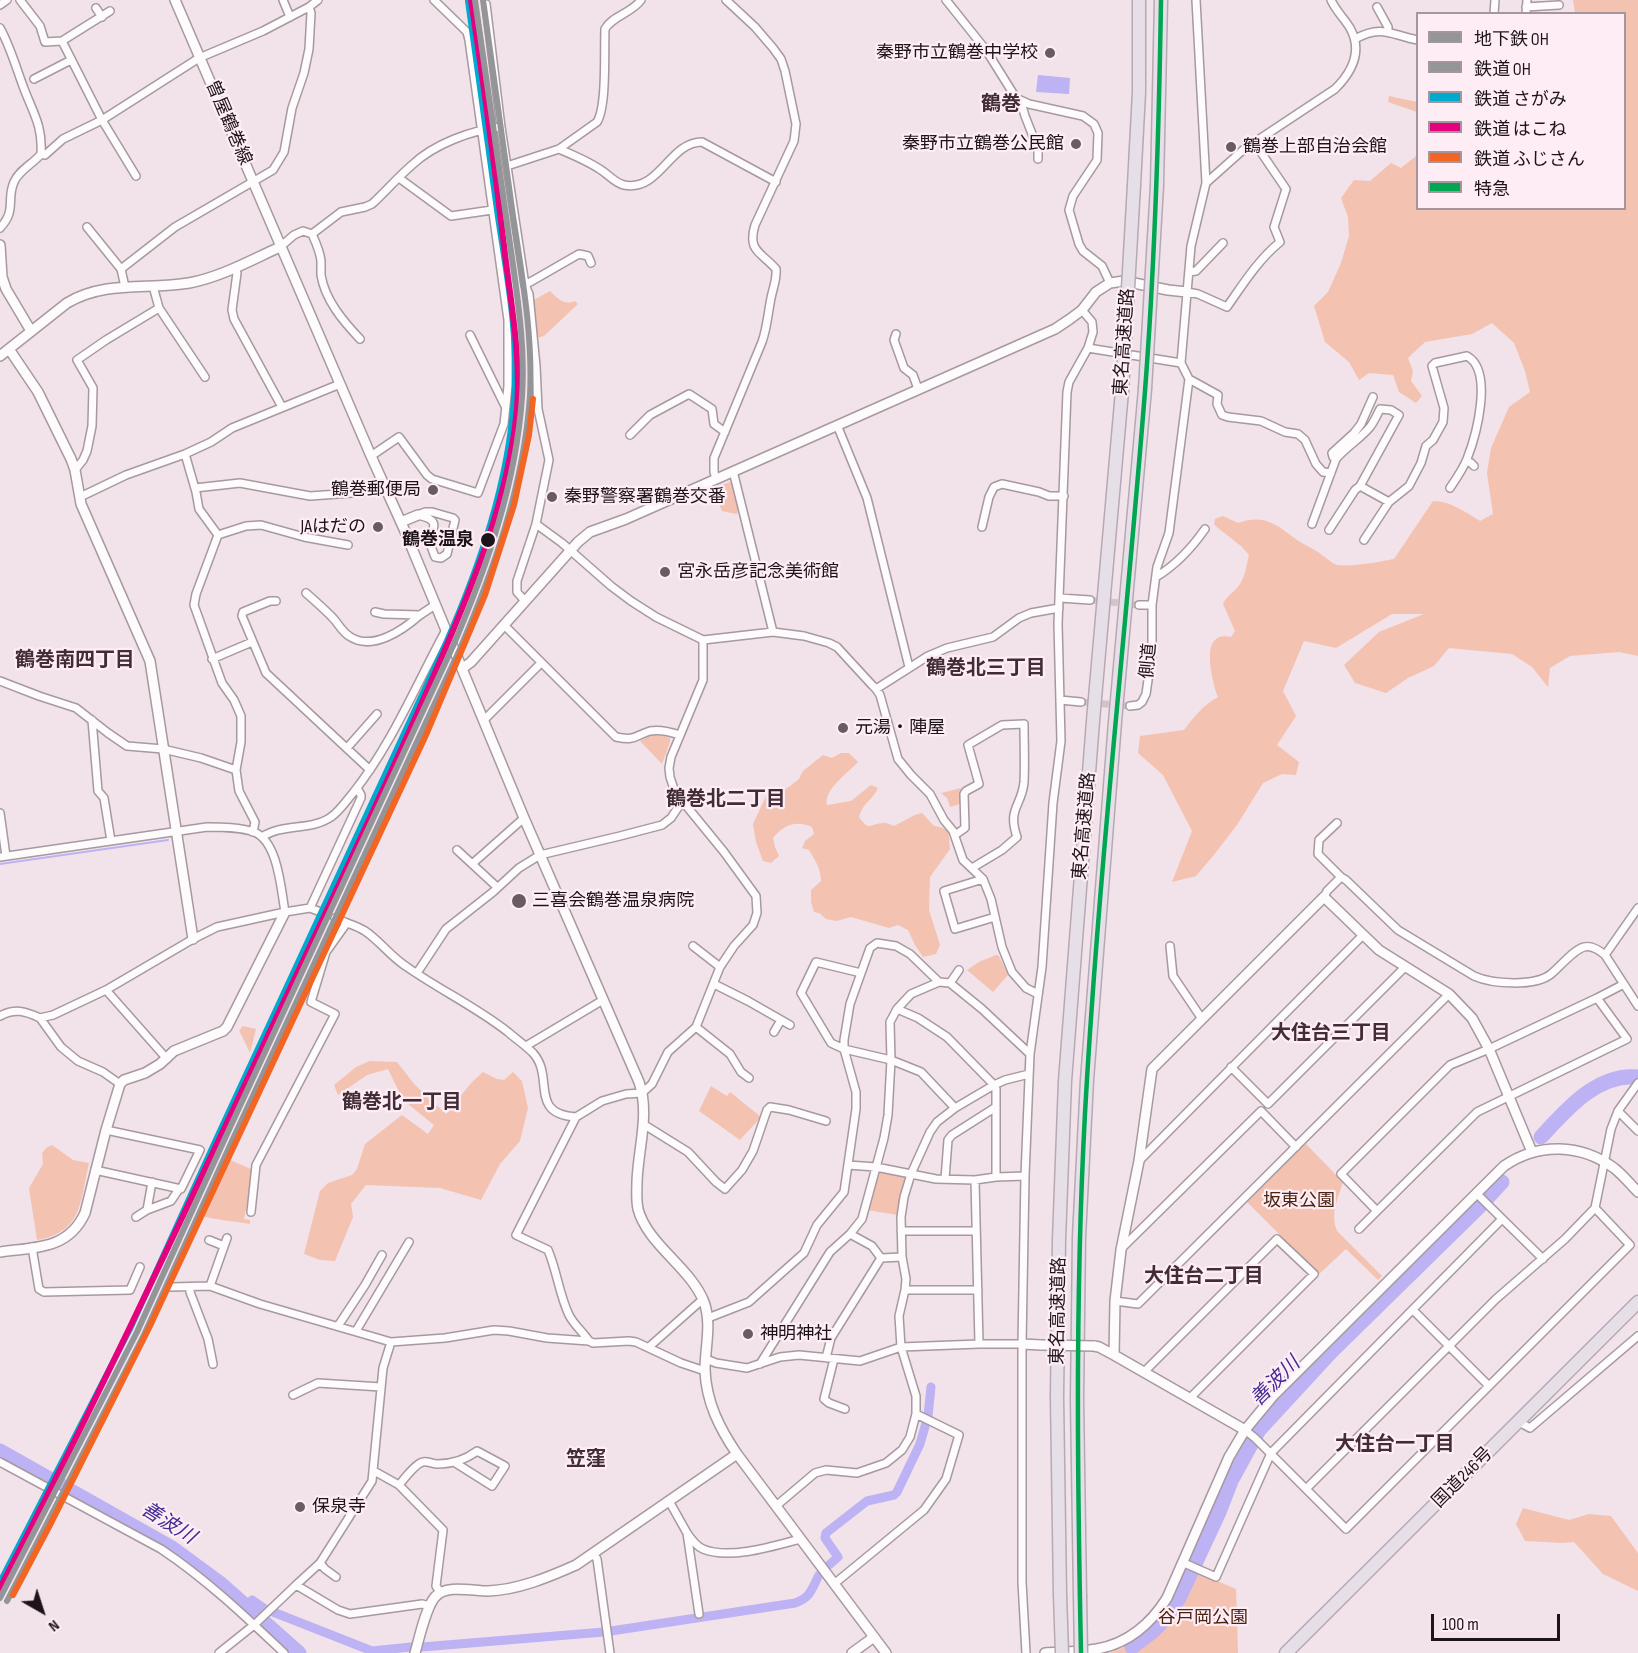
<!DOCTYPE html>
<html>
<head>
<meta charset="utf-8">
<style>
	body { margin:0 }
	#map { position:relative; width:1638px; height:1653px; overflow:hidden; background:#f2e2ea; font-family:"Sofia Sans Condensed","Noto Sans JP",sans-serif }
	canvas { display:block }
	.legend { position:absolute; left:1416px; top:12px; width:210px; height:198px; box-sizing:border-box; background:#feedf5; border:2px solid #a4969d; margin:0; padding:8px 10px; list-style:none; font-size:18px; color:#1d1419 }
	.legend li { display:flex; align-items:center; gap:12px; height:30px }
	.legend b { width:30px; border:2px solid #a4969d }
	.north { position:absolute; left:12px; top:1581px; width:60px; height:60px; -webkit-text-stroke:4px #feedf5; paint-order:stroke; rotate:141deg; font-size:16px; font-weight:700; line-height:24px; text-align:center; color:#1d1419 }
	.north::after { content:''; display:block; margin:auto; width:21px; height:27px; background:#1d1419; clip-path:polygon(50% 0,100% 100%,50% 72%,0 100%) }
	.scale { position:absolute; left:1431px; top:1614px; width:129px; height:27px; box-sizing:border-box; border:3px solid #1d1419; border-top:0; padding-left:8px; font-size:18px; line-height:21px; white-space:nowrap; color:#1d1419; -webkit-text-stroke:4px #feedf5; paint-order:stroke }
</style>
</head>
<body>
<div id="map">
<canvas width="1638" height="1653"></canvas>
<ul class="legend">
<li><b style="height:8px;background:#939598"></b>地下鉄 OH</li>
<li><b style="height:8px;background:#939598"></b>鉄道 OH</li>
<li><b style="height:8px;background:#00a9ce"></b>鉄道 さがみ</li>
<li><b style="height:8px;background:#e5007d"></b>鉄道 はこね</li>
<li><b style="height:8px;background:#f26522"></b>鉄道 ふじさん</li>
<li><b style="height:8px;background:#00a651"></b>特急</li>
</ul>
<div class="north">N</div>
<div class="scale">100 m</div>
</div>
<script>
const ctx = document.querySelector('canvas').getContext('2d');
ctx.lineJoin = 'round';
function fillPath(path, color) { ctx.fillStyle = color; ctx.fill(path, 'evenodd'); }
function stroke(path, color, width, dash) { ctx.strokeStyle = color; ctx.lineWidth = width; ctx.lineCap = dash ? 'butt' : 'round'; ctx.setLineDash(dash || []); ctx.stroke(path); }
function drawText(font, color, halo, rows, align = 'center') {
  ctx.font = font + ' "Sofia Sans Condensed","Noto Sans JP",sans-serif'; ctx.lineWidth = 4.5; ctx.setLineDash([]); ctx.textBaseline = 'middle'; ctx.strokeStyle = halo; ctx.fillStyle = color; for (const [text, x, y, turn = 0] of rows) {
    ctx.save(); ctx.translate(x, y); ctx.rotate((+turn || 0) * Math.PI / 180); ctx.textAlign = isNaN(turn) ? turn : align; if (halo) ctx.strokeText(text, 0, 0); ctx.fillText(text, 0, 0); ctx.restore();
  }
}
const green = new Path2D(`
	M1573,0H1638V656L1619,652L1570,656L1550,668L1548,687L1532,667L1512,654L1449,648L1434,666L1408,678L1386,693L1355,683L1344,665L1379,632L1424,614H1392L1336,648L1304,641L1283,691L1296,716L1277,745L1299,762L1296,775L1282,774L1263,783L1237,825L1213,856L1196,876L1172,882L1192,831L1163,775L1138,753L1140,736L1184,730C1194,717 1203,705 1218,697C1213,685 1205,651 1214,641C1219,635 1225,636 1231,637L1235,631L1223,604C1228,595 1229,596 1236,589C1245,580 1246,567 1249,555L1241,546L1218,528L1214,524L1215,519L1223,516L1238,523C1262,514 1275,523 1293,537C1301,543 1310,547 1318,552C1324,556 1331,563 1337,565C1353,567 1378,562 1394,559L1433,501C1451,501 1465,512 1480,521L1493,514L1487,473L1491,448L1509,407L1530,392L1525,371L1514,343L1492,323L1472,334L1425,342L1408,358L1413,371L1411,381L1422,396L1416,403L1399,392L1393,375L1369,373L1359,380L1349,362L1325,342L1314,306L1328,292L1341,263L1349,236L1348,217L1341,198L1354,180L1370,181L1391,163L1401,168L1416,156L1417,157L1418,208H1624V14L1575,13Z
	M1389,96L1417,102V112L1388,102Z
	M550,291C557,298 564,306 575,301L578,304L544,336L537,338L532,301Z
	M730,482L733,483L740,511L736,514L722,511L712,489Z
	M652,735L665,736L670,738V742L662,764L640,741Z
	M841,753H849L858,762C848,773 823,790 827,805L851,801L871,785L878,788C872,801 864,801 859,817C870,833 870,823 884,823C888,823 891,825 894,826L915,815L922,813L934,826C952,829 948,832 950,849L930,877L929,910L940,945L936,954L923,957L915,945L908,930L898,925L889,928L851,917L837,921L826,919L819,913L814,912L811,902V890L821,881C821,869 815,860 809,850L802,848L805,841L814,834L812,827C795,820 784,825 773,838L775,847L779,856L771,863L763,861L756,842L753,824L768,792L779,793L790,786L799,779L803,771L823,755L832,758Z
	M961,788L960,804L950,807L947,798L941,793Z
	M996,955L999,956L1008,975L993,992L967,970L979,962Z
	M242,1026L256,1029L250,1053L239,1030L241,1029Z
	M370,1061L397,1062L415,1085L446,1114L472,1082L483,1072L497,1079L504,1080L513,1072L522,1081L528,1108L520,1141L500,1164L481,1200L440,1188L366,1185L351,1204L353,1217L335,1261L320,1260L304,1254L320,1191L328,1183L352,1175L357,1169L365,1144L402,1115L428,1134L434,1125L403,1100L388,1069L367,1075L338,1095L334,1085L356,1067Z
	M711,1086L727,1096L730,1092L761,1117L740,1140L699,1111Z
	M1305,1143L1343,1182C1338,1198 1329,1217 1338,1232L1382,1276L1378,1280L1346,1249L1319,1274L1247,1202Z
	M52,1145L73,1160L89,1163C80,1201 83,1232 37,1240L29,1188L43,1164L42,1153L46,1148Z
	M228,1159L251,1169V1186L244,1219L250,1220V1224C233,1221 217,1220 201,1216Z
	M881,1171L903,1175L905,1178L901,1195L898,1215L867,1210L876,1176Z
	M1523,1508L1569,1520L1589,1514L1611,1516L1638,1553V1591L1603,1574L1574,1542L1563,1543L1525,1541L1516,1524Z
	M1189,1569L1236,1589L1238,1653H1110C1156,1636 1169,1610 1189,1569Z`);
const water = new Path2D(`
	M1038,75L1070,78L1069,94L1036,92Z`);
const stream = new Path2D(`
	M0,864L168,840`);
const canal = new Path2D(`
	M928,1416L931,1387
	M829,1565L838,1557L825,1538L826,1533L867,1501L894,1495L897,1492L920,1444L926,1423
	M252,1600L265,1609
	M273,1612L372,1651L411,1647
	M611,1631L795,1603C811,1597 811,1590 819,1575
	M422,1647L604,1632`);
const river = new Path2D(`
	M1541,1137C1566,1110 1597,1073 1638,1077
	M0,1451L172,1548L221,1584L299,1653
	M1132,1647L1152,1632L1166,1618L1179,1598L1219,1512L1231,1481L1259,1430L1331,1352L1479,1207L1502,1182`);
const streetTunnel = new Path2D(`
	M1090,600L1139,605
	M1081,702L1130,706
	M318,911L335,918`);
const street = new Path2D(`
	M20,0L40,26L45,42L62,41L110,11
	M283,0L290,17
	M946,0L986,50L1016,98L1029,104L1083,116L1094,124L1098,133L1097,160L1073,196L1069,210L1079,244L1083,251L1102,266L1110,283
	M1196,0L1206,183L1191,246L1181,363L1189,379L1218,395L1217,404L1222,415L1228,417L1261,421L1285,432L1298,434L1305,440L1316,464L1323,472L1331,473
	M486,4L501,127L525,285L529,294L536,366L538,409L549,460L536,524L517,581V592L525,601
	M0,5L7,0
	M1377,7L1388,27V32
	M1526,7L1559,5
	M96,8L102,17
	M1494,14L1495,0
	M1526,14L1527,0
	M0,28C10,46 16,67 23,86C32,111 43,125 41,154C33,164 19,170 14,182C6,200 17,210 0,228
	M1355,39C1382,24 1391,35 1418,40
	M62,41L102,120L136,176
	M34,79L71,60
	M1021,102L1025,116L1038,149V159
	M559,149C573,155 588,161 601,170C609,175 615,183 624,185C660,192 669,142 702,142L776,182
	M41,154L45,155L63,139L102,120L199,58L263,31L309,7L318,0
	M507,166L559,149L597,122C607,106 604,51 605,29C612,16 632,13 641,0
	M399,178L451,216L492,210
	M1206,183L1243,150L1335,89C1352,72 1363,51 1350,28C1344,18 1336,11 1331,0
	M87,227L121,269L125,287
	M312,234L341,212L365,207L372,204C386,191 398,177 412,165C434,144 472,130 501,127
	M280,247L294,235L303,231L312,234C316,243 320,251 321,261C321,265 321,270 321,275C325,300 343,321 360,339
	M235,268L237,273L232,310L234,319L282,407
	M121,269L175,227L273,170L284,152L292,108L304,73L309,49L311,13L309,7
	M1189,272L1196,271L1223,243
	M525,285L579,254L588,256L591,263
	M153,286L159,308L205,377
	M1187,292L1198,294L1227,307C1243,284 1258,260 1280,242L1274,227L1286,189L1254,142
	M896,334L894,340L904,368L913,375L918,389
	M470,335L505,406
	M1088,348L1181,363
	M837,425L867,498L909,667
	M630,435L650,415L689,394L712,409L714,424L725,432
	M185,454L196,492L199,509L218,535
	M371,456L399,437L427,475L432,479L478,493L504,424L508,386V320L469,40L467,32L434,0
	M1336,459L1333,457L1332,453L1354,433L1361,424L1373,397
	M1466,461L1471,463L1474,466
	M75,470L83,460L87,451L92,426L93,388L77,360L106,340L159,308
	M733,471L773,632
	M716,479L714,472V458L762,342C767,328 768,313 771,298C773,288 777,279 776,269C761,252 747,251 755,225L794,141L796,124L785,71L781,59L773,48L755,27L726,0
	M1360,486L1389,502L1409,486L1421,463L1426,446L1433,440L1443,422L1444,408L1432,366L1435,363L1467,356C1494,371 1476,436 1467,459C1463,469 1456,479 1450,488
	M195,488L240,483L310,496L366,492L384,485
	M80,497L126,475L185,454L211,442L232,428L340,384
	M425,512H432L453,518L455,520L447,554L441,558L435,557L429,541C435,525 439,520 418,515Z
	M536,524L562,543L611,586L631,601L656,617L703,640L773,632L804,636L829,643L837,647L872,685L876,689L880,695L898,759L911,775L930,794L944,820L953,831L963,860L983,879L991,899L1002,947L1012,972L1026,988L1038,994
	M1312,524L1336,459C1346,447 1360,439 1370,427C1374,422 1377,415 1380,409L1391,410L1399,415L1360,486L1355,490L1329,530
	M982,527L989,497L994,487L1002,484L1039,492L1049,496H1064
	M218,535L196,594L194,605L222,683L234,700L241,716V742L236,770L239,791L255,822L253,832
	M218,535L246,526L261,525L304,537L348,545
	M1364,540L1389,502
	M1156,577C1176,565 1191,549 1205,529
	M306,593C314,600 322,607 330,615C337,621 341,631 349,636C372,652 403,630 420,615
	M1060,598L1090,600
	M276,601H270L243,612L242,616L266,673L370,770
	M1139,605H1152
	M375,612L384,614L420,615L435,605
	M504,625L616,737C636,741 634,736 650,731C660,729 671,732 680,735
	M212,659L252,642
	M0,681L39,696L76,708L108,733L127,746L163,749L201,758L236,770
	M876,689L928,656L947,648L993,637L1019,618L1031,613L1059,608
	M1060,700L1081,702
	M1130,706L1138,705L1142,702L1146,694L1152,652V605L1157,567L1169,533L1189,379
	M92,720L98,791L104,798L111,841
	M484,720L541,663
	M347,748L377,714
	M0,813L6,856
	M1337,823L1319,840L1318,854L1341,877L1346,880L1398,930L1474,976C1492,984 1535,987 1551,974C1560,967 1573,950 1584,947C1592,945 1599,950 1605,955L1638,1006
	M955,835L965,828L964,794L966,791L979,784L968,745L1002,725L1024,724C1024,743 1025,763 1024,782C1022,806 1007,808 1017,837L1002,850L972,868
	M262,837C283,823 311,831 331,817C340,811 346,801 353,793C392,744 416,685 446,630
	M457,850L497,887
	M0,857L207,827C222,827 240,827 254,832C278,841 281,889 285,912
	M472,864L524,818
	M983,879L944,891L955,929L995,917
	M1324,897L1327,891L1341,877
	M310,908L361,798V795L357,788
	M335,918C345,923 356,925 365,931C380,941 391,957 407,967C440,990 476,1007 508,1032C516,1039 525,1045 533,1053C555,1077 528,1114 576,1117L602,1101L626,1094L642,1093L652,1084L668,1052L696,1027L720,967L734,946L753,925L757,913L756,896L724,852L675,792L670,777L669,768L671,757L703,680V640
	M693,946L720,967
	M1170,946L1173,976L1202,1019
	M1605,955L1638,908
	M417,973L446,929L493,892L519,868L540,855L620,836L662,825L671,818L679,806L685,804
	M861,973L816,962L801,993L831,1043L844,1049L891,1060L921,1072L955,1108
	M950,983L959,970
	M714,984L748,1001L790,1025
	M106,990L167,1059
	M1597,998L1627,1039L1477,1112L1377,1211L1341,1174L1450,1065L1489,1049L1597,998L1624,984
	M897,1009L918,1018L947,1037L994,1085L996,1089V1177
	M0,1016C15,1008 25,1011 40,1018L53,1015L106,990L193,939L217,927L285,912L310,908L318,911
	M40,1018L61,1047L78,1061L103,1072L120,1084
	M696,1027L730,1054L741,1072L749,1078
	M774,1032L781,1020
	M526,1046L603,1000
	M1231,1067L1268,1104L1405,967
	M1618,1111L1638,1131
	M576,1117L516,1235L548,1250C557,1271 559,1294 569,1315C574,1325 583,1332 589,1341
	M643,1124L688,1152L716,1182L725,1189L742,1170L753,1151L767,1110L770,1107L789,1110L826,1121
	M1139,1161L1363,935
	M848,1165L876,1167L936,1179L975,1180L996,1177L1025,1176
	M95,1170L181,1189L200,1150L106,1130
	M945,1179L948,1140L952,1135L996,1107
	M975,1180L979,1344
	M1476,1193L1543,1259
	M147,1210L152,1182
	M251,1212L256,1165L335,1014L311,1002L326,952L346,924
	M136,1217L147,1210L171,1201L179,1189
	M1359,1229L1377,1211
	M901,1231H976
	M850,1234L872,1246L881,1258L902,1257
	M209,1240L224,1246
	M32,1247L39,1289L44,1292L130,1290L140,1267
	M1122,1248L1261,1111L1296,1147
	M210,1286L227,1238
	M171,1287L210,1286L260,1304L391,1342L445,1338L494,1330L509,1331L547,1338L589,1341L593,1343L629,1341L636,1342L681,1363L705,1371
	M190,1287V1292L208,1339L213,1364
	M905,1290H978
	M1115,1301L1138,1304L1449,994
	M1413,1310L1489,1386
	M708,1318L749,1302L804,1253L817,1225L844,1192L856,1109V1092L844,1049V1040L850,1004L870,948L877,943L896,946L910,954L939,982
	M338,1326L365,1285L382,1255
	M356,1331L409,1242
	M649,1347L703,1299
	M826,1358L831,1338L881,1258
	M706,1359L716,1363L747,1368L780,1357L799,1355L860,1361L901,1347L979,1344H1022
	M834,1359L824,1399L829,1403L845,1409
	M760,1364L830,1252L850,1234L862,1219L884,1138L888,1115L891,1060L890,1022L897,1009L911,994L939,982L950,983L982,1009L1030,1054
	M1144,1372L1277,1239L1314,1274L1190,1398
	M293,1395L318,1383L381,1387
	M1519,1422L1530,1428L1638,1336
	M1245,1430L1255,1438L1346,1529L1630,1245L1595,1208
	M0,1462L161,1549C206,1579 245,1616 284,1653
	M374,1471L399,1485L443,1530L436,1586L440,1592
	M399,1485C404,1479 416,1463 423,1462C427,1461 433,1464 437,1464C453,1464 465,1460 477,1451L505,1466L492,1486L454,1462
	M1306,1489L1496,1299L1565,1239L1595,1208L1611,1129L1618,1111L1638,1083
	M669,1501L687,1533L699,1614
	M776,1506L815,1473L826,1470L857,1473L886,1463L902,1450L910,1437L916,1414V1396L901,1347L899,1316L905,1290L906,1279L902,1257L901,1217L904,1197L911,1174L930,1132L937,1122L955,1108L994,1085L1005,1080L1029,1074
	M687,1533C691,1539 696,1546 703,1549C729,1560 774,1546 800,1539
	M593,1554L597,1559L610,1653
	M320,1563L325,1569L336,1577
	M1184,1563L1216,1577L1271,1453L1502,1219
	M834,1584L924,1510L946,1479L959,1435L916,1414
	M296,1585L320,1563L372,1481L383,1368L391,1342
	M219,1653L254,1625L296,1585L338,1610L350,1614L422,1604L430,1606
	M1026,1653L1022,1582V1344L1025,1176L1030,1054L1042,967L1053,803L1061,741L1058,624L1067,392L1069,382L1088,348L1093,332L1092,322L1082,310`);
const secondary = new Path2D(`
	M175,0L371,456L404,529L524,818L639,1082C650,1114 638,1149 637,1182C637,1190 636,1200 638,1209C647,1244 691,1268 704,1302C712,1324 705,1347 705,1370C706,1402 720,1429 737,1454L886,1653
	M0,245L2,277L6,289L31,331
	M9,349L38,392L71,459L75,470L81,504L150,661L193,939
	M0,356L67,303C105,280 148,290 189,283C221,277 251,260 280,247
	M401,522L418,515
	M463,668L471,662L578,542L590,532L626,519L1055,329L1070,319L1082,310L1096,292L1110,283L1124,281L1168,290L1187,292
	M0,1252C35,1247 68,1250 85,1213L106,1130L120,1084L124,1080L145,1073L160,1064L174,1051L223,1031L227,1027L285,912
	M1022,1344L1041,1345
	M1094,1346L1099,1347L1114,1355L1245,1430
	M1114,1355L1115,1301L1121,1250L1139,1161L1152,1069L1324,897L1379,950L1449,994L1472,1018L1489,1049L1532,1152
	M415,1653C419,1639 426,1607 435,1597C446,1584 472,1591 488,1591C518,1590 549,1577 576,1565L737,1454
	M852,1653L874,1637
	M1045,1653C1062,1652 1080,1652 1097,1649C1127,1644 1151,1624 1167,1598L1229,1457L1245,1430L1274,1395L1504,1166C1539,1142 1581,1144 1614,1168C1623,1175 1630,1184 1638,1192`);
const highway = new Path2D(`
	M1134,185L1139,92V0
	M1157,186L1161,0
	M1060,1595L1057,1397L1059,1240L1065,1081L1093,721L1122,391
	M1080,1596L1077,1399L1079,1237L1087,1080L1115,722L1145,389
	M1286,1653L1638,1302`);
const secondaryBridge = new Path2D(`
	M1041,1345L1094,1346`);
const highwayBridge = new Path2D(`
	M1145,389L1157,186
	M1122,391L1134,185
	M1060,1595L1062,1653
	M1080,1596L1081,1653`);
const bus1 = new Path2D(`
	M1081,1653C1077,1462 1075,1270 1087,1079C1101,849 1127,620 1145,391C1155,261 1159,130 1161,0`);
const rail1 = new Path2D(`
	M7,1601L144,1335L233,1139L460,649C494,569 524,485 530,396C533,336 522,276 513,216C503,144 493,72 483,0`);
const rail2 = new Path2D(`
	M0,1582L130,1329L219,1133L446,643C480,565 508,484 514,399C519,338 507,277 498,217C488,145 478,73 468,1`);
const rail3 = new Path2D(`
	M0,1588C113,1370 215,1147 320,925C360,840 400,755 437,668C473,585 509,498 517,408C521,356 511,305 505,254C495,169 484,85 471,0`);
const rail4 = new Path2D(`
	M13,1595L50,1525L149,1328L426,735L485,595L514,505L529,435L533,399`);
const metro1 = new Path2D(`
	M0,1598L137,1332L226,1136L453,646C487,567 516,484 522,397C526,337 514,276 506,216C495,144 485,72 475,0`);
const markers = [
	[1050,53,6,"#685c62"],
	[1076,144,6,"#685c62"],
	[1231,147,6,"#685c62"],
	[433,490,6,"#685c62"],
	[552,497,6,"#685c62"],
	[378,527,6,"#685c62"],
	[488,540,8,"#1d1419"],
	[665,572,6,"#685c62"],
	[843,728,6,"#685c62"],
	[519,901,8,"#685c62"],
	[748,1334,6,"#685c62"],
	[300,1507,6,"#685c62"]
];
const poiNames = [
	["秦野市立鶴巻中学校",1038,53,"right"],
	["秦野市立鶴巻公民館",1064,144,"right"],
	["鶴巻上部自治会館",1243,147],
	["鶴巻郵便局",421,490,"right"],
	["秦野警察署鶴巻交番",564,497],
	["JAはだの",366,527,"right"],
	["宮永岳彦記念美術館",677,572],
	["元湯・陣屋",855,728],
	["三喜会鶴巻温泉病院",532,901],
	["神明神社",760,1334],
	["保泉寺",312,1507]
];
const streetNames = [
	["曽屋鶴巻線",228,123,67],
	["東名高速道路",1125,342,-86],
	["側道",1149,661,-85],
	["東名高速道路",1085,826,-85],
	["東名高速道路",1059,1311,-89],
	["国道246号",1463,1478,-45]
];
const stopNames = [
	["鶴巻温泉",474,540]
];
const parkNames = [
	["坂東公園",1299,1201],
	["谷戸岡公園",1203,1618]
];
const neighbourhoodNames = [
	["鶴巻",1001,105],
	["鶴巻南四丁目",75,661],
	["鶴巻北三丁目",986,669],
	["鶴巻北二丁目",726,800],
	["大住台三丁目",1331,1034],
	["鶴巻北一丁目",402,1103],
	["大住台二丁目",1204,1277],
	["大住台一丁目",1395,1445],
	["笠窪",586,1460]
];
const waterNames = [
	["善波川",1276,1382,-45],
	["善波川",168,1524,32]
];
fillPath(green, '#f4c2b1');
fillPath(water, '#bcb2f4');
stroke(stream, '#bcb2f4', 2);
stroke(canal, '#bcb2f4', 9);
stroke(river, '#bcb2f4', 15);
stroke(streetTunnel, '#d2c3cb', 7, [7, 3.5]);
stroke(street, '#a699a0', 10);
stroke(secondary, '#a699a0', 12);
stroke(highway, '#b6a9b4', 15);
stroke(street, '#fdfbfc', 7);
stroke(secondary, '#fdfbfc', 9);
stroke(highway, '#e7dfe8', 12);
stroke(secondaryBridge, '#a699a0', 12, []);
stroke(highwayBridge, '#b6a9b4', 15, []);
stroke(secondaryBridge, '#fdfbfc', 9);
stroke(highwayBridge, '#e7dfe8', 12);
stroke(bus1, '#00a651', 4.5);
stroke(rail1, '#939598', 6);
stroke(rail2, '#00a9ce', 6);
stroke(rail3, '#e5007d', 6);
stroke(rail4, '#f26522', 6);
stroke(metro1, '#939598', 6);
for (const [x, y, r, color] of markers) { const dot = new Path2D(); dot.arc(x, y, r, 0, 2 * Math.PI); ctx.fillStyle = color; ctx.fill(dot); stroke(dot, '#feedf5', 2); }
drawText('18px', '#1d1419', '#feedf5', poiNames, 'left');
drawText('18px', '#1d1419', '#feedf5', streetNames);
drawText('bold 18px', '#1d1419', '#feedf5', stopNames, 'right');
drawText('18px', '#492411', '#feedf5', parkNames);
drawText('bold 20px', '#412c37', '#feedf5', neighbourhoodNames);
drawText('italic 20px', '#432c93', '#feedf5', waterNames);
</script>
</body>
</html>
